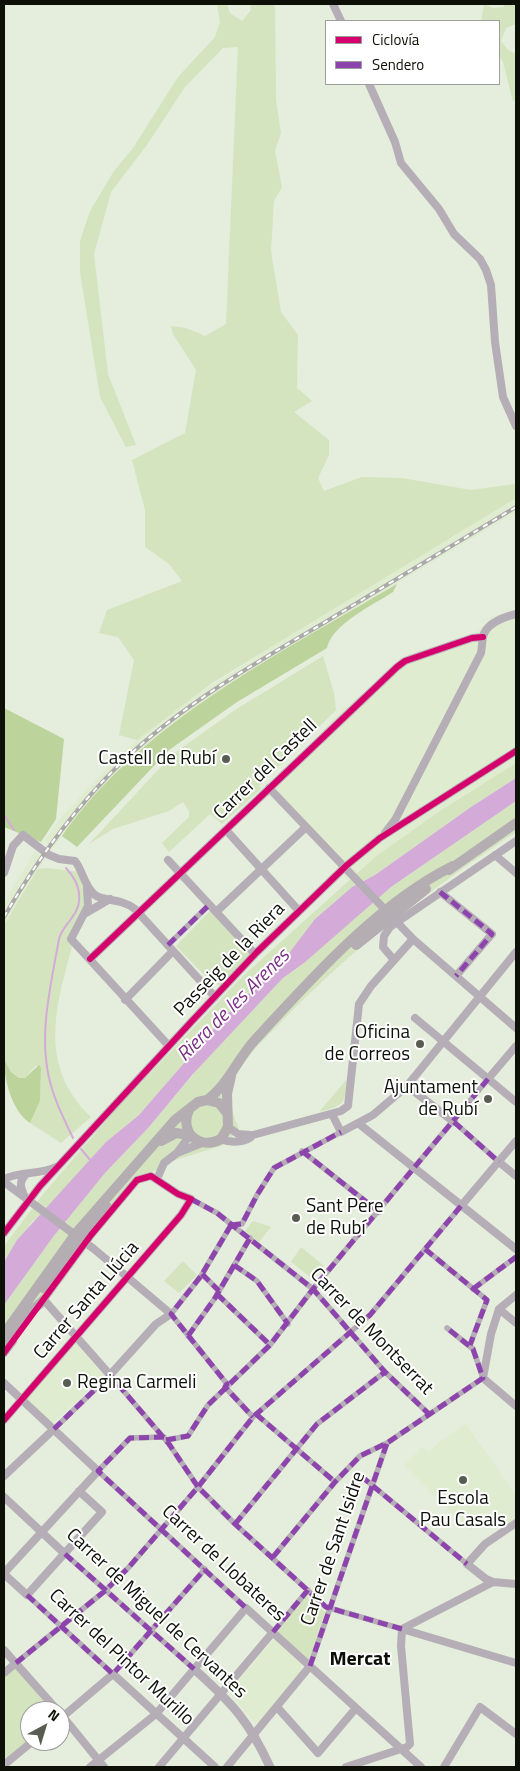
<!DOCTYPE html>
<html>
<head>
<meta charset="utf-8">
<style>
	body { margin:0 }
	#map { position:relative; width:520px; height:1771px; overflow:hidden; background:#e5eddc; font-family:"Titillium Web",sans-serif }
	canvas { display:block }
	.frame { position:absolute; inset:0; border:5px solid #0c1007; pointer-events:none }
	.legend { position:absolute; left:325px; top:20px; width:175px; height:65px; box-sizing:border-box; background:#fff; border:1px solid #9e9f9c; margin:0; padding:6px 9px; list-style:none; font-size:15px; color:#0c1007 }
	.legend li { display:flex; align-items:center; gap:10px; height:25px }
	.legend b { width:25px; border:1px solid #9e9f9c }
	.north { position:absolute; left:20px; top:1701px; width:50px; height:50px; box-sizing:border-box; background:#fff; border:1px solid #9e9f9c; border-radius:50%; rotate:39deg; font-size:14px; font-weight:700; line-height:20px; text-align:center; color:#0c1007 }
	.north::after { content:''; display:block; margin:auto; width:18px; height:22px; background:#585d52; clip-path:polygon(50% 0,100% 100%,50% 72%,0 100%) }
</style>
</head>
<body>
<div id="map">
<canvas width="520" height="1771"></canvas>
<div class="frame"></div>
<ul class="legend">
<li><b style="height:6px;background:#d6006c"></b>Ciclovía</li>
<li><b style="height:6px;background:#8e44ad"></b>Sendero</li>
</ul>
<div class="north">N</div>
</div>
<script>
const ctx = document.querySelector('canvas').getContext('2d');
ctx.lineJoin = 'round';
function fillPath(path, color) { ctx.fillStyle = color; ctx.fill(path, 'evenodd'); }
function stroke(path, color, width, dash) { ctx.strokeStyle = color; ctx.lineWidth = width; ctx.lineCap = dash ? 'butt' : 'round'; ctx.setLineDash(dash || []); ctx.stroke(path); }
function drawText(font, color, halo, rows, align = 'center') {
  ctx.font = font + ' "Titillium Web",sans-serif'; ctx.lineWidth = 4; ctx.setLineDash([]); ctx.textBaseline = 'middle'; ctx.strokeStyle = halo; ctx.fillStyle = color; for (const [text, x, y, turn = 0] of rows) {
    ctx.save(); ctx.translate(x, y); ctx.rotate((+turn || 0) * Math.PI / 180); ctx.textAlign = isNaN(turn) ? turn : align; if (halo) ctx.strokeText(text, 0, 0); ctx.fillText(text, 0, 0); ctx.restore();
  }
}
const built = new Path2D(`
	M516,498V512L302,640L196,708L163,732L107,783L53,848L44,841L63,815L120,754L182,704L305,626Z
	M516,610V763L437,813L375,857L347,880L335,862L269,788L343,709L400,665L407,655L475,634L493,616Z
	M35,851L45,859L4,925V902Z
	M78,1344L105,1374L51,1425L27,1403V1396L72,1345Z
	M466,1424L516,1495V1519L502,1528L491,1517L470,1531L404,1465L422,1447L429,1453L438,1443Z
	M274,1639L302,1664V1670L259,1723H255L228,1692Z`);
const green = new Path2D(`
	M217,4H227L230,13L242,21L251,10L250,4H273L275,7L276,100L281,133L275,151L282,187L274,201L271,251L281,312L298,335L297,388L312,401L294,412L329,440V455L318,478L324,491L362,477L402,478L471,490L515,484L516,498L212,683L137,740L119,735L134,660L118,637L99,633L107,610L182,581L169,564L145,547V510L132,460L185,433L196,370L173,334L171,326L186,328L205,336L226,324L238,47L223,48L185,87L147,145L111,192L94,254L108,374L136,445L126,447L100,397L80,272V241L90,211L114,171L133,148L178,77L215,37L220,22Z
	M484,4L493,8L504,7L503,4H516V24L506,28L501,41L508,50L516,54V98L513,102L503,62L499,56V21H481Z
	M323,656L334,693L336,710L259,786L261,789L222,824L210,814L169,852L162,843L189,817V811L183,802L169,811L113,829L89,844L173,754L235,710Z
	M516,763V778L471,807L375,875L352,887L326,909L315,919L283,961L223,1018L139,1115L106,1142L56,1200L31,1223L4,1262V1246L44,1193L118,1107L242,977L375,857L437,813Z
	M516,801V832C432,888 351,949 281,1022C262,1042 241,1059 233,1085C228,1100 233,1115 239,1129L224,1145L172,1161L157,1170L138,1177L4,1349V1305L53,1237L105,1173L149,1127L202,1064L283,978L304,963L360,911L391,887Z
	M47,868L80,872C82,881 85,893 84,902C83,915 77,930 73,943C56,1006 37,1065 91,1117L61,1143L30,1123L40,1101L41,1071L36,1065L25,1078H19L11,1072L4,1059V925L38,869Z
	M210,911L250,953L221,986L210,981L176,946Z
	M347,1079C345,1105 344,1105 319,1112Z
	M253,1221L271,1227L259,1242L245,1231Z
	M301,1247L324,1266L313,1279L291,1262Z
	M183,1261L197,1275L179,1293L164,1281Z
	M306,1596L325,1612L309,1660L277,1631Z
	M16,1668L52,1711H30V1740L4,1761V1678Z`);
const forest = new Path2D(`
	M397,584L393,592C373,605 332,624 327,648L237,702L169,750L77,847L62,836C143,721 279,654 397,584Z
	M4,708L64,739L56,819L41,842L4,827Z
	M4,1059L11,1072L19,1078H25L39,1065L41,1068L40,1101L30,1123C12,1111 4,1080 4,1059Z`);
const water = new Path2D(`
	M516,778V801L391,887L304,963L283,978L193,1074L149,1127L105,1173L53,1237L4,1305V1262L17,1240L106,1142L139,1115L223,1018L283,961L315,919L352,887L375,875L471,807Z`);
const stream = new Path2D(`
	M4,815L14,830
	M66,868C80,883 85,902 71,919C66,926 61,931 59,939C50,990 36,1042 53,1092C58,1108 66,1123 73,1138
	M81,1149L91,1161`);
const pedestrian = new Path2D(`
	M168,945L209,905
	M454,1122L499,1162
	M302,1151L379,1212
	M191,1199L217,1213L313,1289L385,1372L429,1414
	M231,1225L201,1276L171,1314L227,1384L225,1387L253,1417
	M231,1225L242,1224L257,1195L274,1168L341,1132
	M425,1249L487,1300L470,1345
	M234,1265L257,1281L288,1324
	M202,1274L219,1291
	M473,1289L516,1257
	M217,1294L270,1345
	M188,1336L215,1298L250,1238
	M256,1414L335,1482
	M54,1429L110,1375L169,1444L198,1487L235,1524L326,1607L402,1629
	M164,1437L130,1438L98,1471L246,1608
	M166,1440L188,1436L208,1405L270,1345L313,1289L488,1079
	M361,1476L467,1564
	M235,1524L317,1424L385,1372
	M65,1554L194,1669
	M273,1557L335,1482L360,1456L387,1443L483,1378L473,1349L447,1328
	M27,1595L113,1674L205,1569
	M273,1632L308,1590
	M16,1663L106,1590L129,1567L198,1487L253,1417L370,1315L461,1206
	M310,1666L387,1443`);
const minor = new Path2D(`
	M333,4L341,21
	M369,84L395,142L401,163L439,209L454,234L480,259L486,270L491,285L495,342L503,397L516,426
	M269,788L413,939L516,1028
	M226,830L299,911
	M385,833L395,820L481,653C482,647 482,642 483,637C486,623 504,617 516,614
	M495,855L516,873
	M168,860L255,954
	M4,873L13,846L23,835L49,855L59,859L75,861C83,871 84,886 95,895C104,902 119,897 135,909L215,997
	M87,887L88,906L71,939L169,1046
	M440,892L492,934L456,976
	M216,912L306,827
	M86,913L110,899
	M90,959L397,667L405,661L472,638L483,637
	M394,960L383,947L384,936L390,927L516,841
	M125,1000L173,951
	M415,1018L516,1102
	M488,1079L516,1046
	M407,1086L454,1122
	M332,1114L341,1132L373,1115L407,1086L516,952
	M358,1123L516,1249
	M228,1127L238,1134L251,1135
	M221,1139C230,1143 246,1143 253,1135L341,1111L348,1106L359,1004L371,986L413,939
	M177,1153L202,1143
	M499,1162L516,1176
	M4,1179C20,1171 40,1175 56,1167
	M157,1179L164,1163L177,1153L190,1135
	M4,1182L94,1249L171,1314L156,1324L110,1375L44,1300
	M24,1195C20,1186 19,1182 26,1174
	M461,1206L516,1141
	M4,1233L40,1186L192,1021L257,952L347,865L380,838L516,751
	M516,1295L499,1309L491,1334L483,1378L516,1406
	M499,1309L516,1323
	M4,1353L13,1341
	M4,1383L98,1471L4,1573
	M4,1420L181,1215L191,1199L178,1194L151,1176L137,1180L91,1235L41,1303
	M4,1476L54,1429
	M4,1497L65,1554
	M4,1574L27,1595L102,1512L79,1491
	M493,1582L486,1579L467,1564L485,1544L516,1523
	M402,1629L493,1582L516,1584
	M402,1629L516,1663
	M4,1650L58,1711
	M4,1673L16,1663
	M277,1707L318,1753L356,1708
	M60,1713L104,1767
	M60,1719L113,1674L215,1767
	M4,1765L33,1741
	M90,1767L156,1714L246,1608L421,1767
	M159,1767L273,1632
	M227,1767L310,1666
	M346,1767L407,1747L410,1744L401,1646L402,1629
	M444,1767L480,1707L516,1734`);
const tertiary = new Path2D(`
	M194,1669C232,1703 249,1721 270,1767`);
const secondary = new Path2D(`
	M449,870L516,823
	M356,945L426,889
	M207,1100C227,1086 237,1060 254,1041C310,980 378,903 453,866
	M189,1110C179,1132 199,1151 221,1139L228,1127L227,1094L231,1076
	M161,1141L176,1133L190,1135
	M43,1288L107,1207
	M4,1334L77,1232L175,1120L198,1102L207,1100L219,1103L227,1113
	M4,1345L30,1312L44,1300`);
const rail = new Path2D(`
	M4,917C37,860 75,807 123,761C182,705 252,665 322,624C387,585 451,546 516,507`);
const quiet = new Path2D(`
	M440,892L492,934L456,976
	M168,945L209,905
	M454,1122L499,1162
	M302,1151L379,1212
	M191,1199L217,1213L313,1289L385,1372L429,1414
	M231,1225L201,1276L171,1314L227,1384L225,1387L253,1417
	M231,1225L242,1224L257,1195L274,1168L341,1132
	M425,1249L487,1300L470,1345
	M234,1265L257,1281L288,1324
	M202,1274L219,1291
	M473,1289L516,1257
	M217,1294L270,1345
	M188,1336L215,1298L250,1238
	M256,1414L335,1482
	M54,1429L110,1375L169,1444L198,1487L235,1524L326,1607L402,1629
	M164,1437L130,1438L98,1471L246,1608
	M166,1440L188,1436L208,1405L270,1345L313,1289L488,1079
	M361,1476L467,1564
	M235,1524L317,1424L385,1372
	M65,1554L194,1669
	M273,1557L335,1482L360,1456L387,1443L483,1378L473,1349L447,1328
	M27,1595L113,1674L205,1569
	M273,1632L308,1590
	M16,1663L106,1590L129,1567L198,1487L253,1417L370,1315L461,1206
	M310,1666L387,1443`);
const cycleway = new Path2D(`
	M90,959L397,667L405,661L472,638L483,637
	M4,1233L40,1186L192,1021L257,952L347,865L380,838L516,751
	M4,1353L91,1235L137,1180L151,1176L178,1194L191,1199L181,1215L4,1420`);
const markers = [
	[226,759,5,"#585d52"],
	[420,1044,5,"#585d52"],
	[488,1099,5,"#585d52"],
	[296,1218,5,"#585d52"],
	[67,1383,5,"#585d52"],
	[463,1480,5,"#585d52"]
];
const poiNames = [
	["Castell de Rubí",216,759],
	["Oficina",410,1033],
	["de Correos",410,1055],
	["Ajuntament",478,1088],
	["de Rubí",478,1110],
	["Sant Pere",306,1207,"left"],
	["de Rubí",306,1229,"left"],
	["Regina Carmeli",77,1383,"left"],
	["Escola",463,1499,"center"],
	["Pau Casals",463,1521,"center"]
];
const streetNames = [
	["Carrer del Castell",266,770,-44],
	["Passeig de la Riera",230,960,-46],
	["Carrer Santa Llúcia",87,1301,-49],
	["Carrer de Montserrat",371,1332,46],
	["Carrer de Sant Isidre",334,1549,-71],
	["Carrer de Llobateres",223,1564,43],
	["Carrer de Miguel de Cervantes",156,1614,43],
	["Carrer del Pintor Murillo",121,1658,43]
];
const waterNames = [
	["Riera de les Arenes",234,1006,-45]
];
const neighbourhoodNames = [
	["Mercat",360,1660]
];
fillPath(built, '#dfecd0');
fillPath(green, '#d3e4bf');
fillPath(forest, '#bcd39c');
fillPath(water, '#d4abd8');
stroke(stream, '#d4abd8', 2);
stroke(pedestrian, '#b6aeb6', 5.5);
stroke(minor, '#b6aeb6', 8);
stroke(tertiary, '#b6aeb6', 9);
stroke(secondary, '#b4adb2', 10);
stroke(rail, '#aaa8a8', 4);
stroke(rail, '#fff', 2, [5.5]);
stroke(quiet, '#8e44ad', 5, [10, 5]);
stroke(cycleway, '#d6006c', 6);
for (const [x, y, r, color] of markers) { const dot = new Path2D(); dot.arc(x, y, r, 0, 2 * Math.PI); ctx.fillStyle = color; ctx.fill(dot); stroke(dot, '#fff', 2); }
drawText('19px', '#0c1007', '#fff', poiNames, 'right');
drawText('19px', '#0c1007', '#fff', streetNames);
drawText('italic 20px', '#793084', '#fff', waterNames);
drawText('bold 20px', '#0c1007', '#fff', neighbourhoodNames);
</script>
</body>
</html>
